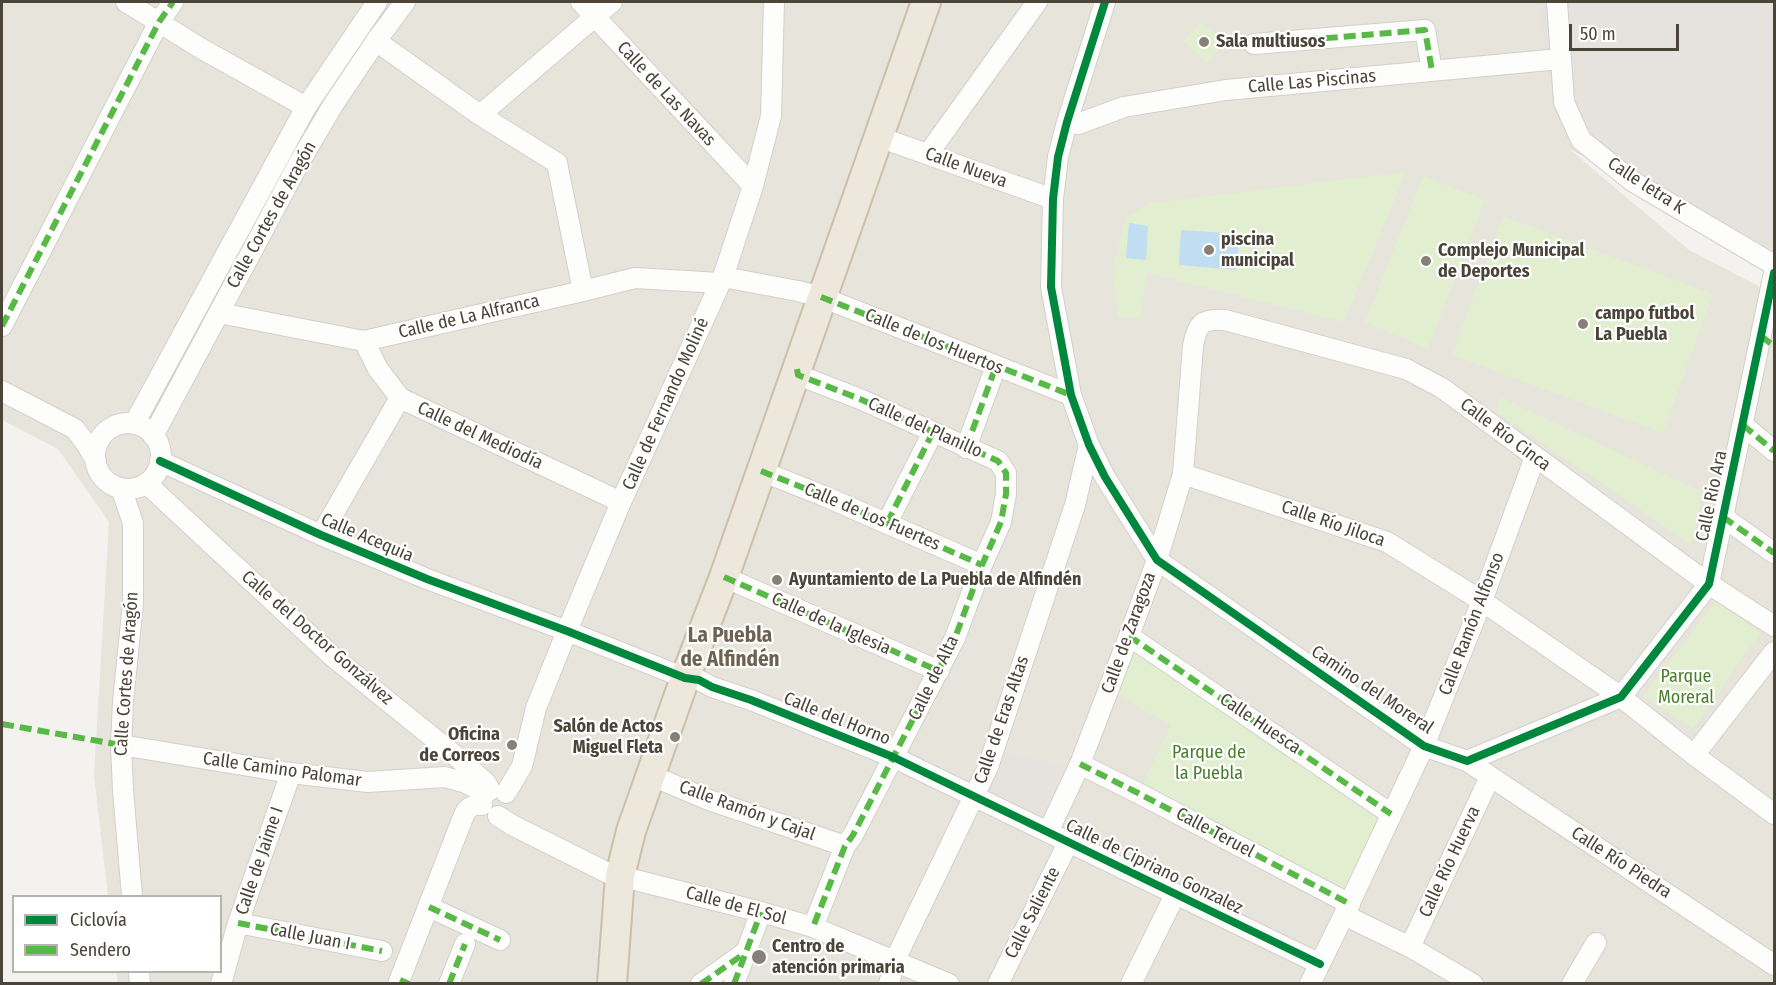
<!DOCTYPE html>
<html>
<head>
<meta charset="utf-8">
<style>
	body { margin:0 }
	#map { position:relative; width:1776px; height:985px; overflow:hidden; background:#f4f2ee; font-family:"Fira Sans Condensed",sans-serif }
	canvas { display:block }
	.frame { position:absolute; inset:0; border:3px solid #4b4439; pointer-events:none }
	.legend { position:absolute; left:12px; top:895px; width:210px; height:78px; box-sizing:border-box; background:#fff; border:2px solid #b7b4b0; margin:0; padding:8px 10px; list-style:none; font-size:18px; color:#4b4439 }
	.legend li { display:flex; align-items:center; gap:12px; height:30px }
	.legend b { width:30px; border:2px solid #b7b4b0 }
	.scale { position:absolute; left:1569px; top:24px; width:110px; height:27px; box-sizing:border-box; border:3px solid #4b4439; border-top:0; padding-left:8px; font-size:18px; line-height:21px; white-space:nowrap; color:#4b4439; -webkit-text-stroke:4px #fff; paint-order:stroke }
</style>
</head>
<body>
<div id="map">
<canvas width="1776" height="985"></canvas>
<div class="frame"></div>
<ul class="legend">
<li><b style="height:8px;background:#00873e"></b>Ciclovía</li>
<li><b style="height:8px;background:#58b947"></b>Sendero</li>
</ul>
<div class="scale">50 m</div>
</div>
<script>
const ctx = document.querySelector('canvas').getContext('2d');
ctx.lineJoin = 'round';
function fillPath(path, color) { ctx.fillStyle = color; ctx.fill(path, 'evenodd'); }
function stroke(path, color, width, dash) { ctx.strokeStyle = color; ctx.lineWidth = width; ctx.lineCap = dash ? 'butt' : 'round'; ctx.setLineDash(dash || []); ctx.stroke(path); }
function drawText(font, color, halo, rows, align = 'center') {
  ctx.font = font + ' "Fira Sans Condensed",sans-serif'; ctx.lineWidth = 4.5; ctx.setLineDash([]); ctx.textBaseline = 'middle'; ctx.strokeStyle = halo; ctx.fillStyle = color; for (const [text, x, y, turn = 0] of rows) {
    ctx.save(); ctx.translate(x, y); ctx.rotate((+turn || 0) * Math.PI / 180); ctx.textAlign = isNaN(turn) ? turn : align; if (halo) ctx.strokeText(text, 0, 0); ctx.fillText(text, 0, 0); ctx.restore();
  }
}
const residential = new Path2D(`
	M2,2H1546L1568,148L1689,250L1774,294V983H118L116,972H220V896H108L94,775L109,522L58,449L2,420Z`);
const industrial = new Path2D(`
	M1539,2H1774V261L1568,148L1545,63Z`);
const education = new Path2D(`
	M1073,857L1162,899L1120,983H1014Z`);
const green = new Path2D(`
	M1202,22L1224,44L1207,63L1183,41Z
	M1406,172L1344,322L1147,273L1140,318L1118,317L1113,269L1126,217L1151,203Z
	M1423,176L1485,200L1428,349L1365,322Z
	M1503,216L1713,294L1663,433L1452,355Z
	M1500,397L1702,492L1692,545L1496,412Z
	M1717,599L1760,633L1693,729L1643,696Z
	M1135,651L1381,817L1345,893L1142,785L1171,725L1115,694Z`);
const parking = new Path2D(`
	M1000,752L1063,765L1042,815L987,795Z`);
const water = new Path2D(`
	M1129,223L1148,226L1146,260L1126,258Z
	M1181,230L1240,234L1236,270L1179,265Z`);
const minor = new Path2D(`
	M126,2L202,49L306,107
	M581,2L753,186
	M1105,2L1067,122L1058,157L1053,199L1051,287L1071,395L1089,445L1105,477L1157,560L1424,746L1467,761L1621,697L1709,584L1774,273
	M1557,2L1564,102L1581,140L1632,181L1774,265
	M376,41L480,115L557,163L583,291
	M1254,44L1425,30L1432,71
	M480,115L612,2
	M1067,122L1078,124L1124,107L1226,90L1560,59
	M879,137L1053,199
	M928,154L1037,2
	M723,277L798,291L821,297L1071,395
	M219,313L364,341L583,291L635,278L720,283
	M2,326L159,22L173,2
	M364,341L378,369L400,398L621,502
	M797,369L798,375L860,399L998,461L1006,473V494L1001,522L982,565L955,638L853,835L845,846L813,927
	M2,391L75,429L87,445L96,461
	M95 456a33 33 0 1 1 66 0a33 33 0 1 1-66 0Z
	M134,424L306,107L377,2
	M1743,425L1774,451
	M153,436L299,163L333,105L376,41L405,2
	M966,448L996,366
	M160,461L321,535L427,579L567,631L685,678L699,680L712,687L751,700L893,757L1320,964
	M761,471L824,496L982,565
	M1183,474L1387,542L1482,601L1621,697L1694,755L1774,814
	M146,483L332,656L457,757L486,783L490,790
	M121,488L133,523V603L123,702L121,745L123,790L132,896
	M1723,517L1774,553
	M887,523L933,432
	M321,535L400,398
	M724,577L939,671
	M1129,636L1391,814
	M121,745L291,773L368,782L445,777L466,783L486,793
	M1694,755L1774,652
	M1467,761L1774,965
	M1080,764L1138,793L1350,904
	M650,775L709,800L845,846
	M506,793L522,766L536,708L567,631L621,502L723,277L753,186L771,116L774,2
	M498,816L512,825L608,873L761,912L813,927L949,984
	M1048,832L1080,764L1129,636L1157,560L1183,474L1193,346C1197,324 1202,318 1225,320L1406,369L1442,388L1709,584L1774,626
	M429,907L500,940
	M1344,915L1410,947L1473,984
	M238,923L382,951
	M1410,947L1490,777
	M139,972L140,984
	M221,984L238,923L291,773
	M398,984L464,815C468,807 473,804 482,805
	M449,984L465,944
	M701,984L746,952
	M734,984L761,912
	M889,984L895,960L988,767L1075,505L1089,445
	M998,984L1068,843
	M1131,984L1175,895
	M1310,984L1344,915L1424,746L1482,601L1535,457
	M1572,984L1596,943`);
const highway = new Path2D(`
	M612,984L620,876L631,831L685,678L724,577L926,2`);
const quiet = new Path2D(`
	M1254,44L1425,30L1432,71
	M821,297L1071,395
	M2,326L159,22L173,2
	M1761,336L1774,346
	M797,369L798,375L860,399L998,461L1006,473V494L1001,522L982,565L955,638L853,835L845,846L813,927
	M1743,425L1774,451
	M966,448L996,366
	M761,471L824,496L982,565
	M1723,517L1774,553
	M887,523L933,432
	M724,577L939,671
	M1129,636L1391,814
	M2,724L121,745
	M1080,764L1138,793L1350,904
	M429,907L500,940
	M238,923L382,951
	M400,980L409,984
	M449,984L465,944
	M701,984L745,953
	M734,984L761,912`);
const cycleway = new Path2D(`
	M1105,2L1067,122L1058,157L1053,199L1051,287L1071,395L1089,445L1105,477L1157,560L1424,746L1467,761L1621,697L1709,584L1774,273
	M160,461L321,535L427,579L567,631L685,678L699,680L712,687L751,700L893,757L1320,964`);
const markers = [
	[1204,42,6,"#868178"],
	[1209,250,6,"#868178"],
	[1426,261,6,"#868178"],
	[1583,324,6,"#868178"],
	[777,580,6,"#868178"],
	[675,737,6,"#868178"],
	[512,745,6,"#868178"],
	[759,957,8,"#868178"]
];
const poiNames = [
	["Sala multiusos",1216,42],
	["piscina",1221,240],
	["municipal",1221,261],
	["Complejo Municipal",1438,251],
	["de Deportes",1438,272],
	["campo futbol",1595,314],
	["La Puebla",1595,335],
	["Ayuntamiento de La Puebla de Alfindén",789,580],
	["Salón de Actos",663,727,"right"],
	["Miguel Fleta",663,748,"right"],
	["Oficina",500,735,"right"],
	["de Correos",500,756,"right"],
	["Centro de",772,947],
	["atención primaria",772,968]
];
const streetNames = [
	["Calle Las Piscinas",1312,82,-5],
	["Calle de Las Navas",666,94,47],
	["Calle Nueva",966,168,20],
	["Calle letra K",1646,186,33],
	["Calle Cortes de Aragón",272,215,-61],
	["Calle de La Alfranca",469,317,-13],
	["Calle de los Huertos",934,342,22],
	["Calle de Fernando Moliné",666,404,-66],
	["Calle del Planillo",925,428,24],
	["Calle Río Cinca",1505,435,37],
	["Calle del Mediodía",480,436,25],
	["Calle Rio Ara",1712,496,-78],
	["Calle de Los Fuertes",872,517,23],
	["Calle Río Jiloca",1333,524,19],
	["Calle Acequia",367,538,23],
	["Calle de la Iglesia",831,624,24],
	["Calle Ramón Alfonso",1472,624,-69],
	["Calle de Zaragoza",1129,633,-70],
	["Calle del Doctor Gonzálvez",317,638,41],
	["Calle Cortes de Aragón",127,674,-86],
	["Calle de Alta",934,678,-64],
	["Camino del Moreral",1372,690,34],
	["Calle del Horno",837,719,22],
	["Calle de Eras Altas",1002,720,-71],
	["Calle Huesca",1260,724,34],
	["Calle Camino Palomar",282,770,8],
	["Calle Ramón y Cajal",747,811,20],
	["Calle Teruel",1215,833,28],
	["Calle de Jaime I",260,861,-71],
	["Calle Río Huerva",1450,862,-65],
	["Calle Río Piedra",1621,863,33],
	["Calle de Cipriano Gonzalez",1154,867,26],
	["Calle de El Sol",736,906,15],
	["Calle Saliente",1033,913,-63],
	["Calle Juan I",310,937,11]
];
const parkNames = [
	["Parque",1686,677],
	["Moreral",1686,698],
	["Parque de",1209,753],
	["la Puebla",1209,774]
];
const quarterNames = [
	["La Puebla",730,636],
	["de Alfindén",730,660]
];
fillPath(residential, '#e7e4dc');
fillPath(industrial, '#e6e2de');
fillPath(education, '#eae5da');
fillPath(green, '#e1eecf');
fillPath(parking, '#e6e3df');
fillPath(water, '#c0ddf1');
stroke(minor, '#d2d0cb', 22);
stroke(highway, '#ccbfa9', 32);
stroke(minor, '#fdfdfc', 20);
stroke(highway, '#ede8db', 28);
stroke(quiet, '#58b947', 6, [12, 6]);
stroke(cycleway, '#00873e', 8);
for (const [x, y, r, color] of markers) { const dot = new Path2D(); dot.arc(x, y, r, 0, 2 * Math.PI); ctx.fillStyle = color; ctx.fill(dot); stroke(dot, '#fff', 2); }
drawText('bold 18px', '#4b4439', '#fff', poiNames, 'left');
drawText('18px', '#4b4439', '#fff', streetNames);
drawText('18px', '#4a7f2a', '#fff', parkNames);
drawText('bold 21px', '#6e6250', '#fff', quarterNames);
</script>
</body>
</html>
